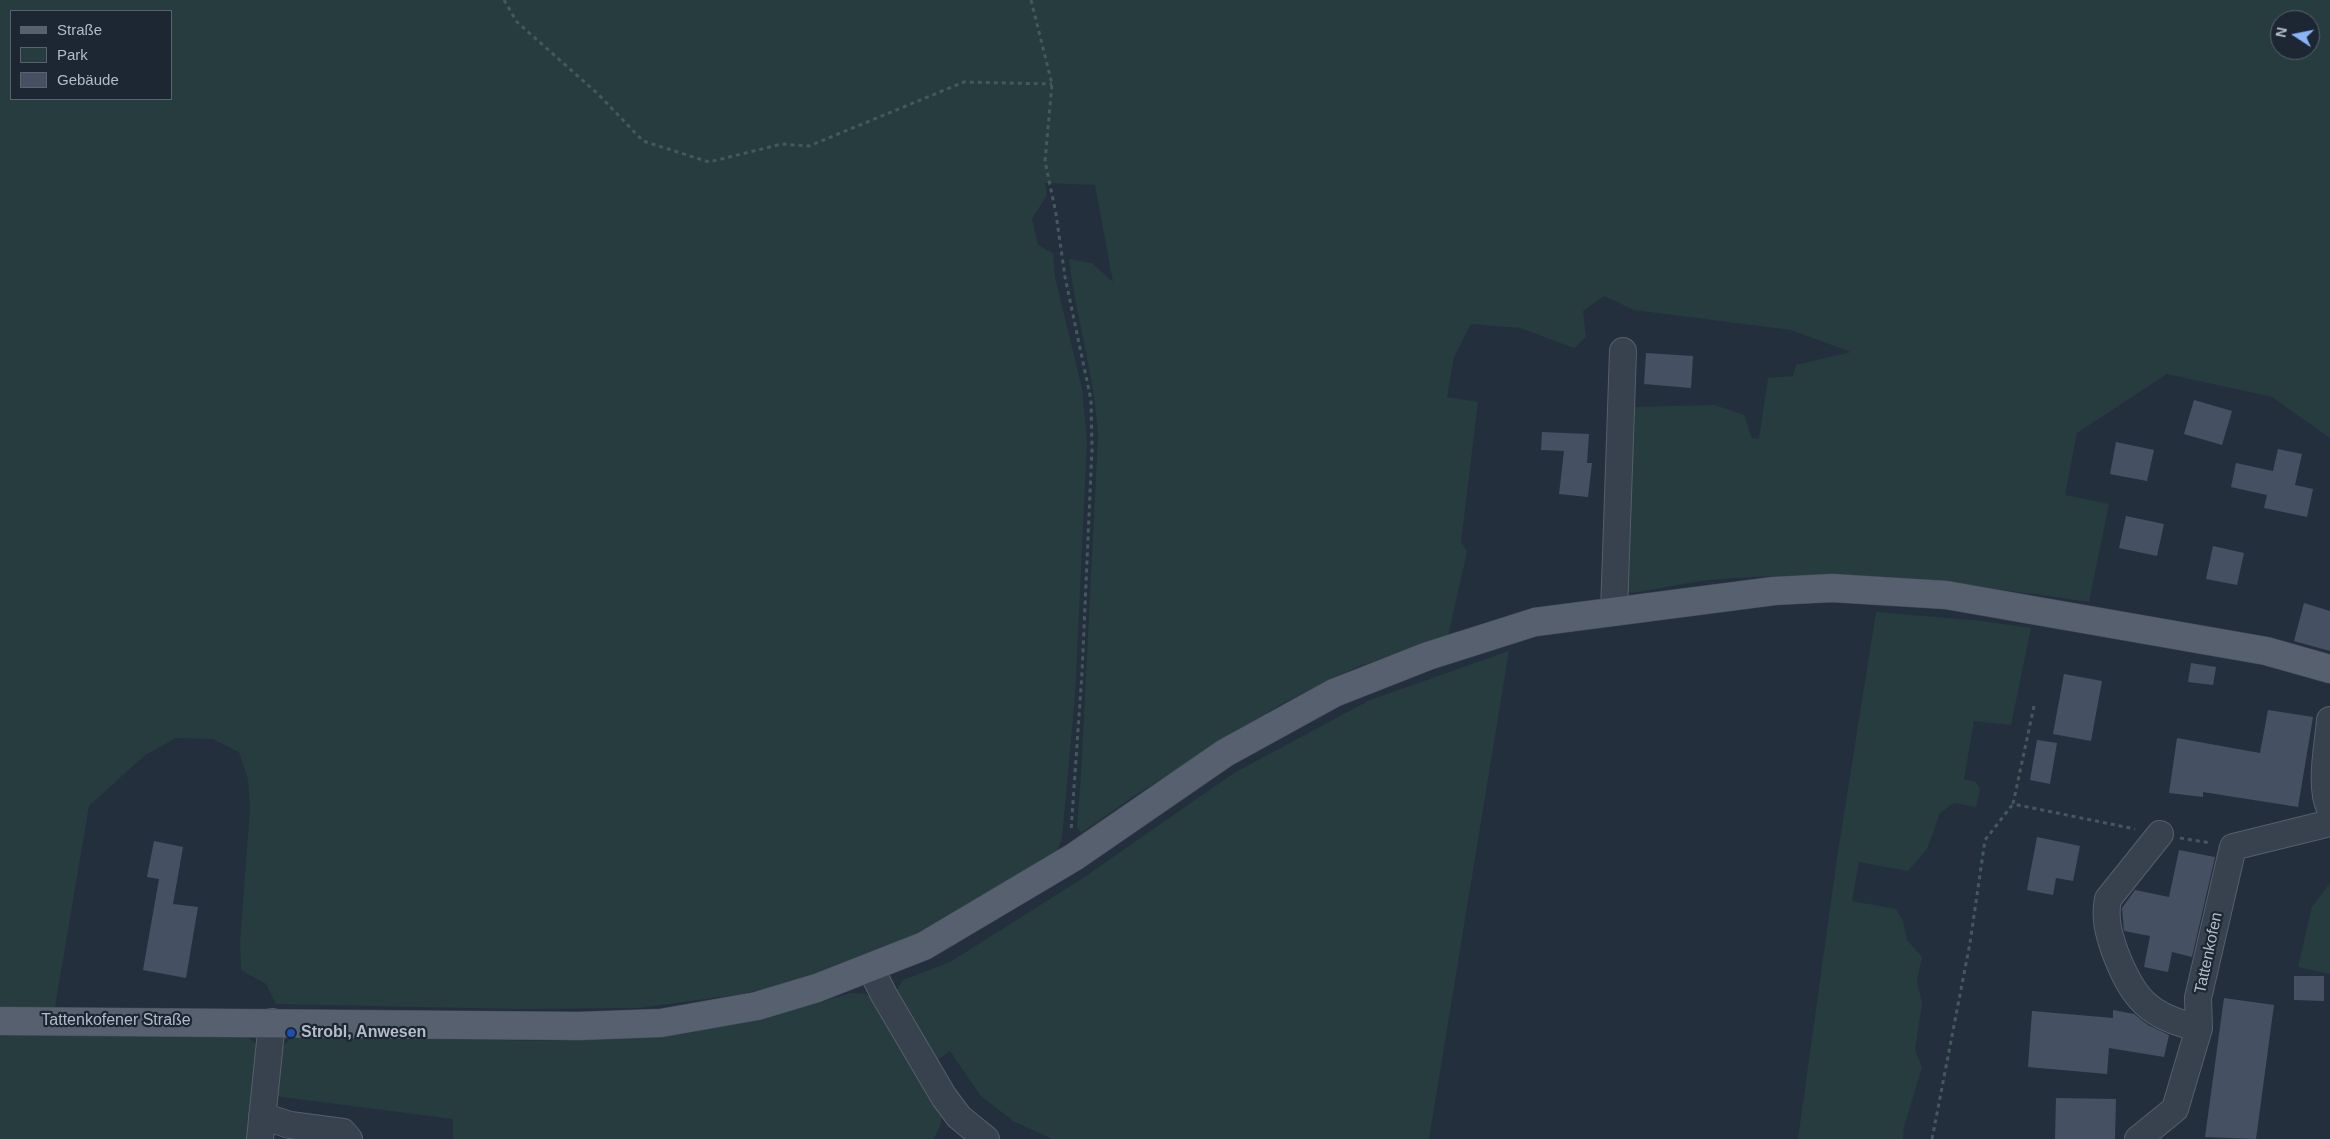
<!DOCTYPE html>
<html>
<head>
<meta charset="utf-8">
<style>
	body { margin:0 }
	#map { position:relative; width:2330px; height:1139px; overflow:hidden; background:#242f3e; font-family:Arial,sans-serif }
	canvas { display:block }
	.legend { position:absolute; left:10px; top:10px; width:162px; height:90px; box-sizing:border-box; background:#1d2633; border:1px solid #59626f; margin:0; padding:6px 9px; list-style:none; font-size:15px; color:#b4bcc9 }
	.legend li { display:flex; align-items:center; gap:10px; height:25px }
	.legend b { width:25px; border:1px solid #59626f }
	.north { position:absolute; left:2270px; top:10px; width:50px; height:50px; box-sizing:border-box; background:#1d2633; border:1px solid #59626f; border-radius:50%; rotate:281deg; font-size:14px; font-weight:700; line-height:20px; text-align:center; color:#b4bcc9 }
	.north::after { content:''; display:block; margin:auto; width:18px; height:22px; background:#8ab4f8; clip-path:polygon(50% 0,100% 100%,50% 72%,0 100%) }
</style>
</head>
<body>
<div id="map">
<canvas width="2330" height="1139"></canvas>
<ul class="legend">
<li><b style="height:6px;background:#56606e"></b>Straße</li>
<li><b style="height:14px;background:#263c3f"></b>Park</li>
<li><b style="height:14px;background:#455162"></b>Gebäude</li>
</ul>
<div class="north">N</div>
</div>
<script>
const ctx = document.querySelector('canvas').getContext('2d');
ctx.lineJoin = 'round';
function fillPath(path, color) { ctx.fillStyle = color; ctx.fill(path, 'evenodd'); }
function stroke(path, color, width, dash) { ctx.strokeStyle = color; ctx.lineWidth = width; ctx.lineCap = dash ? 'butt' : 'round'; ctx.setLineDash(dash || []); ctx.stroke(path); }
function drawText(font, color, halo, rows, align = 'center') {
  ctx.font = font + ' Arial,sans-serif'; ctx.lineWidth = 4.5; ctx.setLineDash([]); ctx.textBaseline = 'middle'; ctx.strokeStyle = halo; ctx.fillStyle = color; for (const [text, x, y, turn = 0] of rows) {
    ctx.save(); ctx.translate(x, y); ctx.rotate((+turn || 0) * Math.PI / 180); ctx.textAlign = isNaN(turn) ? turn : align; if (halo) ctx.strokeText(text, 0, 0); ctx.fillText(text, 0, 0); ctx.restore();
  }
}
const green = new Path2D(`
	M0,0H2330V438L2272,397L2167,374L2077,433L2065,495L2109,504L2089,602C1964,583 1837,568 1710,580C1684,583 1657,589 1631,593L1627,591L1629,407L1715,405L1744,415L1752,438L1759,439L1768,378L1793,376L1796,365L1851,352L1791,330L1634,310L1604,296L1583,311L1586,337L1574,348L1520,328L1471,324L1454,357L1447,397L1478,402L1461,542L1467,552L1448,636L1357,667L1283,703L1134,796L1081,833L1077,827L1081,776L1098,436C1095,376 1076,319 1069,259L1092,263L1113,282L1095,185L1045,183L1047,195L1032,219L1038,245L1053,253L1055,277L1082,388L1087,441L1075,696L1062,838L1057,851L962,909L889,948L817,976L742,994L639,1008L515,1009L276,1004L266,984L241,970L240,943L250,808L248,779L239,752L213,739L176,738L145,755L89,806L55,1007H0ZM11,11H171V99H11ZM2280,20H2310V50H2280Z
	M1876,612L1982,621L2031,628L2011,725L1974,721L1964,779L1976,782L1980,789L1976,807L1954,803L1940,813L1927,849L1908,871L1859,862L1852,901L1896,909L1903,921L1907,940L1922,957L1917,981L1922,1004L1915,1050L1922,1067L1904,1127L1903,1139H1798L1837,858Z
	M1509,651L1429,1139H1052L1013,1121L980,1095L950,1051L933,1063L893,996L903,980L950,962L1080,880L1234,773L1370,700Z
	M2330,883V974L2298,967L2312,907Z
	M851,993L864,994L875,998L943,1110L940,1126L934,1139H453V1119L274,1096C277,1076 274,1042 297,1036L549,1041L695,1031L768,1018Z
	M0,1034L240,1035C251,1038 255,1041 259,1051L254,1139H0Z`);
const building = new Path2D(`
	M1646,353L1693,356L1691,388L1644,384Z
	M2194,400L2232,411L2222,445L2184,434Z
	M1542,432L1589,434L1587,463H1592L1588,497L1559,494L1564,451L1541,450Z
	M2116,442L2154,450L2147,481L2110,474Z
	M2278,449L2302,454L2295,485L2313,489L2307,517L2264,508L2267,495L2231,487L2236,463L2273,471Z
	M2126,516L2164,524L2157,556L2119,548Z
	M2213,546L2244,553L2237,585L2206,579Z
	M2304,603L2330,611V651L2294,641Z
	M2191,663L2216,667L2213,685L2188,682Z
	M2064,674L2102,681L2091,741L2053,734Z
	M2268,710L2313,717L2298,807L2203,792V797L2169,793L2177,738L2260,753Z
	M2037,740L2057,743L2050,784L2030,780Z
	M2037,837L2080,846L2073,881L2056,878L2053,895L2027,890Z
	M154,841L183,847L173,904L198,907L186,978L143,970L159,879L147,877Z
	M2179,850L2215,857L2192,957L2172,952L2168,972L2144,967L2150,936L2124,931L2122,908L2135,890L2169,897Z
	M2294,976H2324V1001L2294,1000Z
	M2224,998L2274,1005L2256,1139L2205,1137Z
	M2113,1010L2134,1014L2148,1025L2169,1035L2164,1057L2109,1048L2107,1074L2028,1067L2032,1011L2113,1018Z
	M2056,1098L2116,1099L2115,1139H2055Z`);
const path = new Path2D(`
	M504,0L517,22L598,94L643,141L709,162L782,144L809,146L964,82L1052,84
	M1031,0L1052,84L1045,161L1056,214L1065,277L1091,400L1092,449L1082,673L1071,831
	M2034,706L2013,804L2135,829
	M2180,838L2211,843
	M1932,1139L1970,943L1985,840L2013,804`);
const minor = new Path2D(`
	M1614,612L1623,351
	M2330,720C2328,745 2319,787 2330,809
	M2160,834L2108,899C2104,918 2109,935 2115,952C2133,999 2149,1017 2199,1028
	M871,969L884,995L944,1097L959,1117L986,1139
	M262,1116L290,1125L343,1132L349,1139
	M260,1139L272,1022
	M2138,1139L2175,1109L2199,1028L2198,998L2233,847L2330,823`);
const major = new Path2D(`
	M0,1021L579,1026L661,1023L757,1006L817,988L924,946L1074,857L1225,753L1334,693L1428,656L1535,622L1774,591L1832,588L1946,595L2266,651L2330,669`);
const markers = [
	[291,1033,5,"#1a4fb4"]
];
const streetNames = [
	["Tattenkofen",2209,953,-78],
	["Tattenkofener Straße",116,1021]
];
const poiNames = [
	["Strobl, Anwesen",301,1033]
];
fillPath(green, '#263c3f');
fillPath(building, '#455162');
stroke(minor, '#565f6c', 28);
stroke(major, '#414a57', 29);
stroke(path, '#44595c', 3, [4, 4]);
stroke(minor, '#38414e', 26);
stroke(major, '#56606e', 28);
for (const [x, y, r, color] of markers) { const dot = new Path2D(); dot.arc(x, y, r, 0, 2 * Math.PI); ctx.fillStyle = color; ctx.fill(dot); stroke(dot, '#1d2633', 2); }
drawText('16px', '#b4bcc9', '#1d2633', streetNames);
drawText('bold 16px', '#b4bcc9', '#1d2633', poiNames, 'left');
</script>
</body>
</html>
